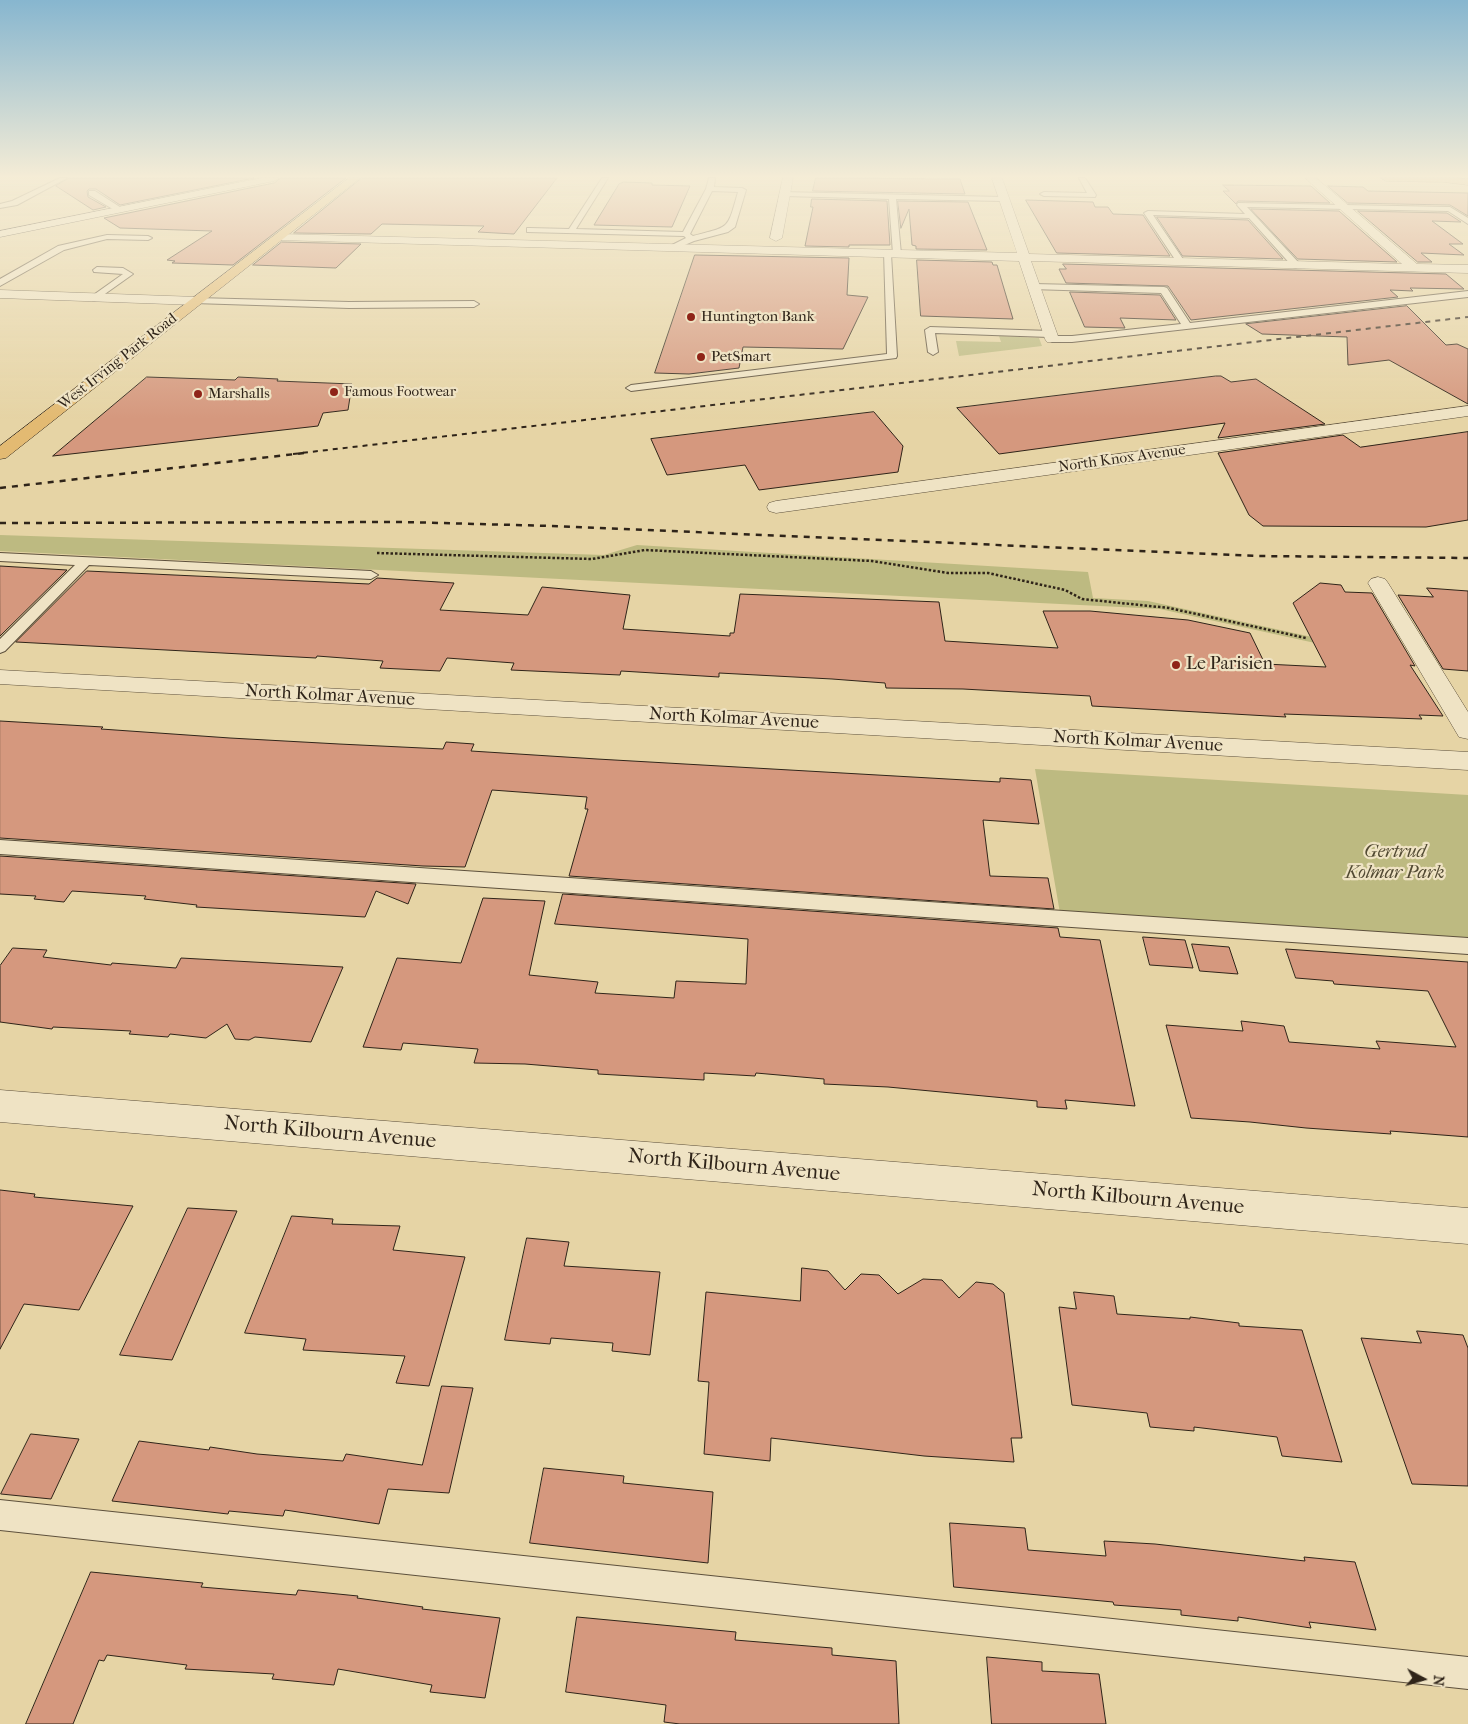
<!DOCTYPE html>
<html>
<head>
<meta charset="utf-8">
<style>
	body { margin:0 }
	#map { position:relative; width:1468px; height:1724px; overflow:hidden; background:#e6d4a5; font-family:"IM FELL French Canon",serif }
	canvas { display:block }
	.north { position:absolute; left:1398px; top:1654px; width:50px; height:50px; -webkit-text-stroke:4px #efe3c4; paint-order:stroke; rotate:96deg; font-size:14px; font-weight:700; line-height:20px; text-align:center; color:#2f2419 }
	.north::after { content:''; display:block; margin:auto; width:18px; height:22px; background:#2f2419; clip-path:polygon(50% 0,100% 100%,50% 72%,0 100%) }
</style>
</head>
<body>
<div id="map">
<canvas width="1468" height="1724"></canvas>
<div class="north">N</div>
</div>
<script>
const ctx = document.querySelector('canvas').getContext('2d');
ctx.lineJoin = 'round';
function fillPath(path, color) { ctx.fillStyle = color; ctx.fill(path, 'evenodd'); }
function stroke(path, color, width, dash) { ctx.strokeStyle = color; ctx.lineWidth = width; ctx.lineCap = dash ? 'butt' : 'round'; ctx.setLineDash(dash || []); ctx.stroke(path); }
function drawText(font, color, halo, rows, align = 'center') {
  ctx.font = font + ' "IM FELL French Canon",serif'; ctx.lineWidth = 4.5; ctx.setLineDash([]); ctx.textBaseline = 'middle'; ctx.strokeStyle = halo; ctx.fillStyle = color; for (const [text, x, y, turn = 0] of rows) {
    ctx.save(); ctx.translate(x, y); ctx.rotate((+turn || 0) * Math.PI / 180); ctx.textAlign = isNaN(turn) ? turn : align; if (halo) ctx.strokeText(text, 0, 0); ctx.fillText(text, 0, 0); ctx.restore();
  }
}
const green = new Path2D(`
	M999,336L1039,338L1042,346L959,356L956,341L1001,342Z
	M0,535L604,555L637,545L1088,572L1093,598L1148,601L1312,637L1315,643L1160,609L0,551Z
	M1035,769L1468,795V940L1060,913Z`);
const building = new Path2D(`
	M69,178H254L120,205L96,189H89L87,191L88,197L106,207L93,210L56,186Z
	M281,178H346L233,265L172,263L175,261L167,260L212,231L120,228L104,218L274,183Z
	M362,178H557L514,234L478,232L484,226L382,224L371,234L294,233Z
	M816,178L960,179L965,194L813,191Z
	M624,182L652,183V185L690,186L672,227L594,225L619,184Z
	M1223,185L1311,186L1330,203L1238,201L1236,204L1223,191H1229Z
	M1328,186L1363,187L1368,191L1468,193V216L1450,205L1348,203Z
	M812,199L887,201L890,245H849V247L805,246L813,207H811Z
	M1026,200L1093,202L1095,207H1108L1113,214L1143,215L1170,256L1057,253Z
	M898,201L968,202L987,250L916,249V246L912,245L909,209L901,228Z
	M1251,209L1339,211L1397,262L1298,259Z
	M1358,211L1447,213L1461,222L1432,221L1463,244H1449L1464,255L1421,253L1432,262H1418Z
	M1157,217L1248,220L1283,259L1183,256Z
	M282,242L361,244L336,268L253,265Z
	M695,255L849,258L847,295L868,297L843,349L743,347L739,368L689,374L655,373Z
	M917,260L992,262L993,265H997L1013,319L921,316Z
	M1063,264L1446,274L1464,289L1410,288L1413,291L1390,290L1398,297L1191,320L1168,286L1066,283L1059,269H1066Z
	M1070,292L1160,295L1176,320L1120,318L1125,328L1085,327Z
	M1407,306L1446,345L1457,344L1468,349V404L1389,360L1348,365L1347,337L1262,334L1246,324Z
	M1216,376H1221L1231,382L1256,379L1325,424L1218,438L1225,423L999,454L957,408Z
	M147,377L235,380L238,377L278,379L277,381L352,384L348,410L323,413L318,426L53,456Z
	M874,412L903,446L898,472L759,490L745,465L667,475L651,439Z
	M1468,432V520L1426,527L1263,526L1249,515L1218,453L1343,435L1360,447Z
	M0,566L67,570L0,636Z
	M87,571L369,584L377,578L454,583L440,610L528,615L542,587L630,595L623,629L730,636V633H734L740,594L939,602L945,641L1058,648L1043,611H1090L1188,620L1250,633L1265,664L1326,667L1293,603L1320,583L1341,585L1345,592L1372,593L1415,666L1410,665L1443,716L1419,715L1422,719L1284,714L1286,717L1092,706L1090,696L963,689L886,688L885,683L832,679L719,673V677L621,671L620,675L511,670L514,663L447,658L440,671L380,668L383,661L317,656L316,658L16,642Z
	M1427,588L1468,591V671L1443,669L1398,595L1433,597Z
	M0,721L103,727L101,729L230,738L339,744L443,749L446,742L474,744L471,751L597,759L1000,782V778L1031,780L1039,824L983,820L990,876L1048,878L1054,909L569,876L588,809H585L587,797L492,790L465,867L423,866L0,838Z
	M0,856L416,884L408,904L376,891L365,917L196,907L197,905L144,899L146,896L72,891L64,902L34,899L36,896L0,894Z
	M563,894L1058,928L1060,937L1100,940L1135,1106L1065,1100L1067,1109L1037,1107V1101L888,1087L824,1084V1079L756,1073L755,1076L704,1073V1080L598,1074V1070L525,1064L474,1063L478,1049L403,1043L401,1050L363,1047L397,958L461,963L483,898L545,901L529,975L598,982L595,993L674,998L676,981L746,984L748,939L555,924Z
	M1143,937L1185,940L1193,968L1150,965Z
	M1192,944L1229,947L1238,974L1200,971Z
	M13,948L47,950L43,957L111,965L112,963L176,968L181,958L343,967L311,1042L255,1037L249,1040L235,1039L227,1024L206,1038L170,1034L168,1037L129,1034L131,1031L53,1027L52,1029L0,1022V966Z
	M1286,949L1468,962V1137L1390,1131L1391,1134L1306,1128L1250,1122L1191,1118L1166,1025L1243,1031L1241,1021L1284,1026L1289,1042L1380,1049L1376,1041L1456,1047L1428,991L1334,984L1333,981L1296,978Z
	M0,1190L35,1194L34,1197L133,1206L79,1310L24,1304L0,1349Z
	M188,1208L237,1211L172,1360L120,1355Z
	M292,1216L333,1219L332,1224L400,1226L393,1250L465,1257L429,1386L396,1383L405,1356L303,1350L306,1339L245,1333Z
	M527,1238L569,1242L564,1266L660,1272L650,1355L612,1351L613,1343L551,1338L550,1344L505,1340Z
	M802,1268L828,1271L845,1290L861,1274L879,1275L898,1294L923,1279L942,1280L959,1298L976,1282L993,1284L1004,1293L1022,1438H1011L1014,1462L924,1456L771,1438L770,1461L704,1454L709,1382L698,1381L706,1292L800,1301Z
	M1074,1292L1114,1296L1117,1314L1190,1319V1317L1239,1323V1326L1302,1330L1342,1462L1282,1456L1277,1437L1194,1427V1431L1150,1427L1147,1413L1072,1405L1059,1307L1076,1309Z
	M1417,1331L1463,1335L1468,1348V1486L1412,1484L1361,1338L1421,1343Z
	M442,1386L473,1388L449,1493L388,1489L379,1524L285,1510L283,1516L229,1511L228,1514L112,1501L139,1441L209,1450L210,1447L257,1454L343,1461L346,1454L422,1465Z
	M31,1434L79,1439L51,1499L1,1494Z
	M544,1468L624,1476L623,1483L713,1492L708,1563L530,1543Z
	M950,1523L1025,1528L1028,1550L1106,1556L1104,1541L1155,1544L1305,1561L1304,1557L1355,1562L1376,1630L1309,1622L1311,1628L1238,1617V1621L1181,1615V1610L1114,1605L1113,1602L954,1587Z
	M91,1572L203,1583L201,1587L296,1595L298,1590L358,1596L357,1598L423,1607L422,1609L500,1618L485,1698L430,1692L432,1685L338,1669L334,1685L272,1679L274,1674L185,1669L187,1665L107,1655L104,1661L99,1660L73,1724H26Z
	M577,1617L736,1632L735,1640L832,1648V1655L896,1661L899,1724H680L664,1722L666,1705L566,1692Z
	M987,1657L1042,1662V1671L1099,1674L1106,1724H992Z`);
const path = new Path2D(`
	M377,553L592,559L645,550L872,561L948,573H988L1065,590L1082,599L1169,608L1306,638`);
const service = new Path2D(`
	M60,178H67L17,205L0,208V204L12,201Z
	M602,178H608L576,229L683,232L706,189L709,178H715L714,187L742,188L746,190L735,227L728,232L694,241L673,250H670V246L686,238L684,236L527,232V228H530L569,229ZM712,191L738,192C727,230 731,226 693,236L690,234Z
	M1079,178H1085L1096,195L1095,197L1044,196L1040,194L1044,192L1087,193Z
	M89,191H95L123,209L116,211L89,195Z
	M782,192L1004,197L1008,199L1004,201L896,199L901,254L897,256L893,254L889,199L785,196H782Z
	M1238,203L1450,207L1468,218V224L1448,211L1247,207L1299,263L1300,265L1296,268L1293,267L1249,218L1153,215L1185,262L1181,264H1178L1144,213L1148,211L1245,214L1237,205Z
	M107,235L148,236L152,238L148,240L107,239L64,250L0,286V279L58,246Z
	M884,252L891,254L897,356L896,358L631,391L626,388L631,385L887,354Z
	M97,267L123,268L133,274L95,301L92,300V296L123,274L94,272L93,270Z
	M1034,284L1164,287L1167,288L1190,323L1468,291V297L1072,342H1052L1047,339L1049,337L935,333L938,352L933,355L928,352L925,330L930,327L1050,331L1055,334L1053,336H1072L1181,324L1161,293L1031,289L1030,287Z
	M197,298L349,302L474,301L479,304L474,307L349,308L194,303V299Z
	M0,553L371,571L378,575L371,579L89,565L5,651L0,653V639L75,565L0,561Z
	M0,840L1468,938V954L0,854Z
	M0,1500L1468,1657V1689L0,1530Z`);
const minor = new Path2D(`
	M783,178H793L782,238L776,241L770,238Z
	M992,178H1002L1029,254L1402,264L1305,178H1316L1417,264L1468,265V273L1031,261L1059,339L1057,342H1047L1045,339L1019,261L279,240L273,237L279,234L1017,253Z
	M0,290L197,297L204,301L197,305L0,298Z
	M1468,406V416L776,513L769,511L767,507L769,503L776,501Z
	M1378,577L1385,579L1388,583L1468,712V739L1459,737L1368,583L1371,579Z
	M0,670L1468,752V770L0,684Z
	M0,1090L1468,1208V1244L0,1122Z`);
const secondary = new Path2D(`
	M261,178H279L274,181L0,237V231Z`);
const primary = new Path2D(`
	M349,178H360L6,458L0,459V446Z
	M1381,178H1456L1468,179V185L1443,182L1386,181Z`);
const railFar1 = new Path2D(`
	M293,454L1468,317`);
const rail = new Path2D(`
	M0,488L304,453
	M0,523L403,522L552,526L1257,556L1468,558`);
const markers = [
	[691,317,5,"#8f2418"],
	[701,357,5,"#8f2418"],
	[334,392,5,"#8f2418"],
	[198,394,5,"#8f2418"],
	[1176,665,5,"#8f2418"]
];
const farPoinames = [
	["Huntington Bank",701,317],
	["PetSmart",711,357],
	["Famous Footwear",344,392],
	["Marshalls",208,394]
];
const farStreetnames = [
	["West Irving Park Road",118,362,-38],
	["North Knox Avenue",1122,459,-8]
];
const poiNames = [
	["Le Parisien",1186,665]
];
const streetNames = [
	["North Kolmar Avenue",330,696,3],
	["North Kolmar Avenue",734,719,3],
	["North Kolmar Avenue",1138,742,3]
];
const parkNames = [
	["Gertrud",1395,853],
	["Kolmar Park",1395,874]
];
const nearStreetnames = [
	["North Kilbourn Avenue",330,1133,5],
	["North Kilbourn Avenue",734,1166,5],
	["North Kilbourn Avenue",1138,1199,5]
];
fillPath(green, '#bdba81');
fillPath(building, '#d5987e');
stroke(building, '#2f2419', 1);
stroke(service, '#5d503c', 2);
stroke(minor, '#5d503c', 1);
stroke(secondary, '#2f2419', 1);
stroke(primary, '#2f2419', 1);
stroke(path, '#2f2419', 2.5, [2.5, 2]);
fillPath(service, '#efe3c4');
fillPath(minor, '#efe3c4');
fillPath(secondary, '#efe3c4');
fillPath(primary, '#e3ba72');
stroke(railFar1, '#2f2419', 2, [5, 5]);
stroke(rail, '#2f2419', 2.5, [6, 6]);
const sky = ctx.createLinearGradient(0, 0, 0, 419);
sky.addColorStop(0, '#87b6cf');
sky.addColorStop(0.42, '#f4ecd6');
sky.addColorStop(1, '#f4ecd600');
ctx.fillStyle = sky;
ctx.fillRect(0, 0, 1468, 419);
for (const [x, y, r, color] of markers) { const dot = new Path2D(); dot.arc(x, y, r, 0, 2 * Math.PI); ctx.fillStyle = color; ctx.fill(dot); stroke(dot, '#efe3c4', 2); }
drawText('15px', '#2f2419', '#efe3c4', farPoinames, 'left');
drawText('15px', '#2f2419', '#efe3c4', farStreetnames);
drawText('18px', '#2f2419', '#efe3c4', poiNames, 'left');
drawText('18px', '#2f2419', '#efe3c4', streetNames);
drawText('italic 18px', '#524a33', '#efe3c4', parkNames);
drawText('21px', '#2f2419', '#efe3c4', nearStreetnames);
</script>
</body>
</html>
